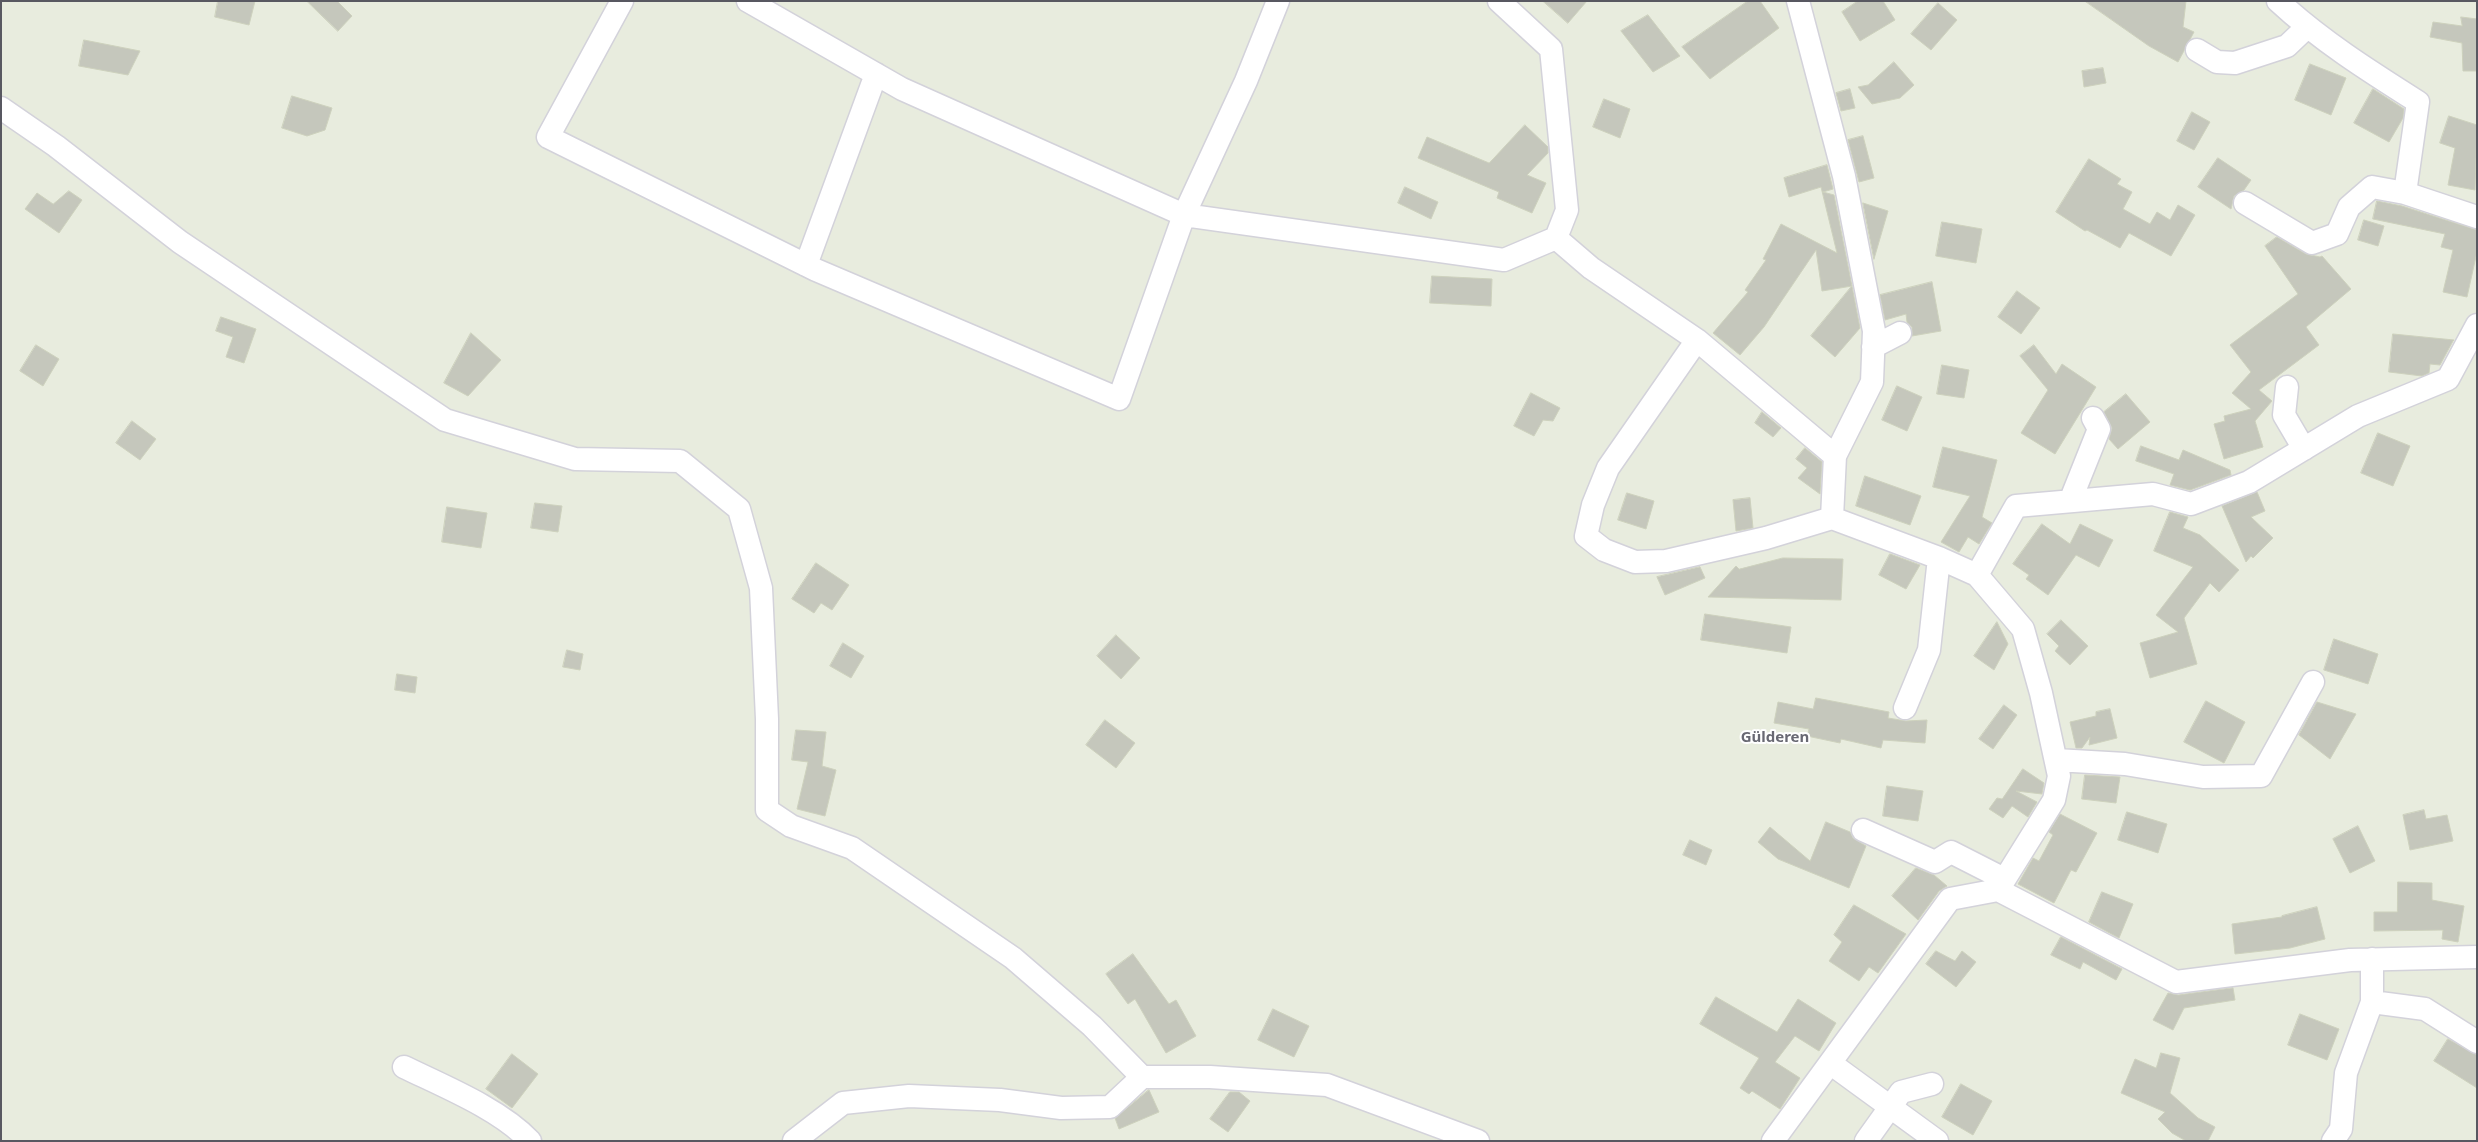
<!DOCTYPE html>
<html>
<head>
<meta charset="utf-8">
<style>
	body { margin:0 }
	#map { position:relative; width:2478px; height:1142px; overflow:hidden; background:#e8ecde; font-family:"Noto Sans",sans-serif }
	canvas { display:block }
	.frame { position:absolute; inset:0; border:2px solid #585861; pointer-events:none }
</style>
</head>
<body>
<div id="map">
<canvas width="2478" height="1142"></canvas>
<div class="frame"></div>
</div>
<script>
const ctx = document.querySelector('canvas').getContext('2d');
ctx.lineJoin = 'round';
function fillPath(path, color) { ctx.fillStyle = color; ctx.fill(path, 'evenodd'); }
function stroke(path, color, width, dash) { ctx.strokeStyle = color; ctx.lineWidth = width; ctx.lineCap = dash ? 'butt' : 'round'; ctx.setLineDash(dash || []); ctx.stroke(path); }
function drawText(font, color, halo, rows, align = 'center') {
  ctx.font = font + ' "Noto Sans",sans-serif'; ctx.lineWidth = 4; ctx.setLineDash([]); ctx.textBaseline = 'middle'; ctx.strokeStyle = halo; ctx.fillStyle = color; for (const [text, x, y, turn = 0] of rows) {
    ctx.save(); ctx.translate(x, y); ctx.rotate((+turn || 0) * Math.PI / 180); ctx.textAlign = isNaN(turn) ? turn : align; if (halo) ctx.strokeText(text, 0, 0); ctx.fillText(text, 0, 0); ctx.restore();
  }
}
const building = new Path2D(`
	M218,1H255L249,25L215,17Z
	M307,1H337L352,16L338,31Z
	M1543,1H1587L1568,23Z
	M1748,1H1760L1779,28L1710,79L1682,47Z
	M1858,1H1883L1895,20L1860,41L1842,12Z
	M2085,1H2186L2183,27L2194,32L2178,62L2149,46Z
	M1938,3L1957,20L1931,50L1911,34Z
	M1648,15L1680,56L1653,72L1621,31Z
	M2461,17L2477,19V71H2463L2462,43L2430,37L2433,22L2462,26Z
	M84,40L140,51L128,75L79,66Z
	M1894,62L1914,85L1900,98L1872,104L1858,87L1868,85Z
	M2310,64L2346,78L2331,115L2295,100Z
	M2103,68L2106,83L2084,87L2082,71Z
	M1850,89L1855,108L1841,111L1836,93Z
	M2373,89L2404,109L2403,118L2389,142L2354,123Z
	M292,96L332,108L325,130L307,136L282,128Z
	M1604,99L1630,109L1620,138L1593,127Z
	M2192,112L2210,122L2194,150L2177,141Z
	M2449,116L2477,125L2475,190L2448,185L2455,148L2440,143Z
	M1525,125L1548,147V153L1527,175L1546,183L1532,213L1497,198L1499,192L1418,158L1427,137L1489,163Z
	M1863,136L1874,178L1859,182L1848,140Z
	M2218,158L2251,180L2244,190L2234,196L2231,209L2198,187Z
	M2089,159L2121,179L2117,184L2132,192L2123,209L2150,224L2157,212L2170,220L2178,205L2195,215L2171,256L2129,233L2120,248L2087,230L2085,231L2056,212Z
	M1827,165L1833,189L1823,192L1834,195L1852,286L1822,291L1816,250L1764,327L1740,355L1713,333L1748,292L1745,290L1766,260L1763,259L1781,224L1837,253L1821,187L1789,197L1784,178Z
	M1405,187L1438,202L1431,219L1398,203Z
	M69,191L82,200L59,233L25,209L37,193L53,204Z
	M2377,201L2402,206L2477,230V252L2467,297L2443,292L2453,250L2441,247L2445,234L2373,219Z
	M1863,203L1888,211L1874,259Z
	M2364,220L2384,226L2378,246L2358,240Z
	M1942,222L1982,229L1976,263L1936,256Z
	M2277,237L2306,254L2320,257L2322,256L2351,289L2306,327L2319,345L2259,390L2272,401L2255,421L2263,447L2224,459L2214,424L2225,421L2224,416L2251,409L2232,393L2251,372L2230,345L2298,294L2265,246Z
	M1432,276L1492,279L1491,306L1430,303Z
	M1932,282L1941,331L1912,336V327L1907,322L1906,314L1885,320L1880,295Z
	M1852,286L1860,328L1835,357L1811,336Z
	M2017,291L2040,308L2021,334L1998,317Z
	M221,317L256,329L244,363L226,357L233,337L216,331Z
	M471,333L501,360L468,396L444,383Z
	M2393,334L2454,340L2453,341L2440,365L2430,364L2429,373L2422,376L2389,372Z
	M36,345L59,359L43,386L20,371Z
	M2034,345L2056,374L2062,364L2096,387L2055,454L2021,433L2048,390L2020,356Z
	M1942,365L1969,370L1964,398L1937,394Z
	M1897,386L1922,397L1907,431L1882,420Z
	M1531,393L1560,408L1553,421L1543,420L1534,436L1514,426Z
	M2126,394L2150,422L2118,449L2109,439L2112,428L2104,412Z
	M1762,412L1781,428L1773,437L1755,423Z
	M132,421L156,439L140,460L116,443Z
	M2378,433L2410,446L2393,486L2361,473Z
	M2141,446L2179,460L2183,450L2230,470L2231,475L2190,490L2170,485L2174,474L2136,461Z
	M1943,447L1997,460L1982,517L1992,523L1979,544L1968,537L1959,552L1941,542L1970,496L1933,487Z
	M1805,448L1822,462L1820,494L1798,478L1807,468L1796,459Z
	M1865,476L1921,496L1910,525L1856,506Z
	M2257,492L2265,511L2251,517L2273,538L2253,558L2251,556L2246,562L2222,506Z
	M1627,493L1654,501L1646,529L1618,520Z
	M1750,498L1753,528L1736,531L1733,500Z
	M535,503L562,506L558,532L531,528Z
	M447,507L487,513L481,548L442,542Z
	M2170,512L2188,517L2183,528L2200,535L2239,570L2219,592L2210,583L2184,618L2197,664L2150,678L2140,643L2178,632L2156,615L2193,567L2154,551Z
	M2042,524L2070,544L2080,524L2113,540L2099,567L2076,555L2048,595L2026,579L2029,575L2013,564Z
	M1890,554L1920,565L1906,589L1879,575Z
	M1783,558L1843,559L1841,600L1708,597L1736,566L1739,569Z
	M816,563L849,585L832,610L821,603L814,613L792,599Z
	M1700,567L1705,578L1665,595L1657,577Z
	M1705,614L1791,627L1787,653L1701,640Z
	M2061,620L2088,646L2070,665L2055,651L2059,646L2047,634Z
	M1997,622L2008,644L1994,670L1974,656Z
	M1116,635L1140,658L1121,679L1097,656Z
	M2334,639L2378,654L2368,684L2324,670Z
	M843,643L864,656L851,678L830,666Z
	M567,650L583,654L580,670L563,667Z
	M397,674L417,677L415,693L395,690Z
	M1816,698L1889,712L1888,718L1906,721L1927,720L1925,743L1883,740L1881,748L1841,739L1840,743L1807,736L1809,729L1774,723L1778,702L1813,709Z
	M2206,701L2245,722L2224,763L2184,742Z
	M2317,702L2356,714L2330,759L2299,735Z
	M2004,705L2017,715L1993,749L1979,739Z
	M2110,709L2117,738L2089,745L2090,737L2082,748H2076L2070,722L2096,716V712Z
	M1105,720L1135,743L1116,768L1086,745Z
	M796,730L826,732L822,766L836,770L825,816L797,809L808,762L792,760Z
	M2023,769L2044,783L2042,794L2016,791L2037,802L2028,817L2012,806L2003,818L1989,809L1997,798L2002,799Z
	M2085,775L2120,777L2116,803L2082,799Z
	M1887,786L1923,791L1918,821L1883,816Z
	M2424,810L2426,819L2447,815L2453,841L2410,850L2403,815Z
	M2127,812L2167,824L2158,853L2118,840Z
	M2060,814L2097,833L2076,872L2071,870L2054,903L2018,884L2033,858L2039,861L2053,835L2049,832Z
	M1826,822L1850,832L1853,838L1866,846L1849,888L1778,859L1758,842L1770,827L1810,861Z
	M2358,826L2375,861L2350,873L2333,839Z
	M1690,840L1712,850L1706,865L1683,855Z
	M1916,868L1934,875L1947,886L1939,891L1918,920L1892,896Z
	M2398,882L2432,883V900L2464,906L2458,942L2442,939L2443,930L2374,931V912H2397Z
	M2102,892L2133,904L2119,938L2089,922Z
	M1854,905L1906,934L1878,973L1869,967L1859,981L1829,961L1842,942L1834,935Z
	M2317,907L2325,939L2290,948L2235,954L2232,924L2282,917V916Z
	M2061,937L2122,969L2116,980L2083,962L2080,969L2051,955Z
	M1936,951L1955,961L1962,951L1976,962L1956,987L1926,964Z
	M1133,954L1169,1004L1176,1000L1196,1036L1166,1053L1135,999L1128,1004L1106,974Z
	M2233,988L2235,1000L2184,1008L2173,1030L2153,1020L2168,993L2178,995Z
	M1716,997L1777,1032L1798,999L1836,1023L1819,1051L1795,1036L1775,1062L1800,1078L1780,1109L1752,1091L1749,1094L1740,1088L1759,1058L1700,1024Z
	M1273,1009L1309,1026L1294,1057L1258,1040Z
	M2300,1014L2339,1029L2327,1060L2288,1045Z
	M2448,1039L2477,1055V1088L2434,1061Z
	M2161,1053L2180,1058L2170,1093L2198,1118L2215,1127L2208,1141H2186L2172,1133L2158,1119L2165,1112L2121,1093L2135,1059L2156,1068Z
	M512,1054L538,1074L512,1108L486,1089Z
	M1961,1084L1992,1101L1973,1135L1942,1117Z
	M1149,1090L1159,1112L1119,1129L1115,1118Z
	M1230,1092H1239L1250,1101L1228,1132L1210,1119Z`);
const minor = new Path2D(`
	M622,1L548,137L816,270L1119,399L1184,215L1246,81L1278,1
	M748,1L902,89L1184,215L1504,260L1556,238
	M1499,1L1551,49L1567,210L1556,238L1591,268L1697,340L1835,456
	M1798,1L1844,176L1874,331L1872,382L1835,456L1832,518
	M2278,1C2320,40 2369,71 2418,102L2405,193
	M2197,50L2217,62L2235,63L2287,46L2307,27
	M1,108L56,146L180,242L445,420L575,459L680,461L739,509L761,588L767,719V810L791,826L852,848L1013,958L1092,1026L1142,1077H1210L1327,1085L1478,1141
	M2245,203L2312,243L2337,234L2349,207L2372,187L2405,193L2477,217
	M806,265L876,74
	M1697,340L1608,468L1593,505L1586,536L1604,550L1635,562L1666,561L1766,538L1832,518L1939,558L1977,575
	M1873,347L1900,333
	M2287,387L2284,415L2304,449
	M2071,499L2099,429L2093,418
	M1905,708L1929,650L1939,558
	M2056,760L2125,764L2203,777L2261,776L2313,682
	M1863,830L1935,862L1951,852L2004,879
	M1998,890L2176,982L2350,960L2477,957
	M2372,1002L2425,1009L2477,1042
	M1830,1063L1937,1141
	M404,1067C443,1086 500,1109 530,1141
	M794,1141L843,1103L909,1096L1000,1100L1061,1108L1110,1107L1142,1077
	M1773,1141L1950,899L1998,890L2054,800L2059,776L2041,693L2023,629L1977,575L2016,506L2153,494L2191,504L2249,482L2358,416L2448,379L2477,325
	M1866,1141L1901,1092L1932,1084
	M2333,1141L2341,1129L2346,1073L2372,1002V959`);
const quarterNames = [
	["Gülderen",1775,738]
];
fillPath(building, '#c5c7bc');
stroke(building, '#cdd1bd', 1);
stroke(minor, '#d3d2da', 25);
stroke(minor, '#fff', 22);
drawText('bold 15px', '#696973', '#fff', quarterNames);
</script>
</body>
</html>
